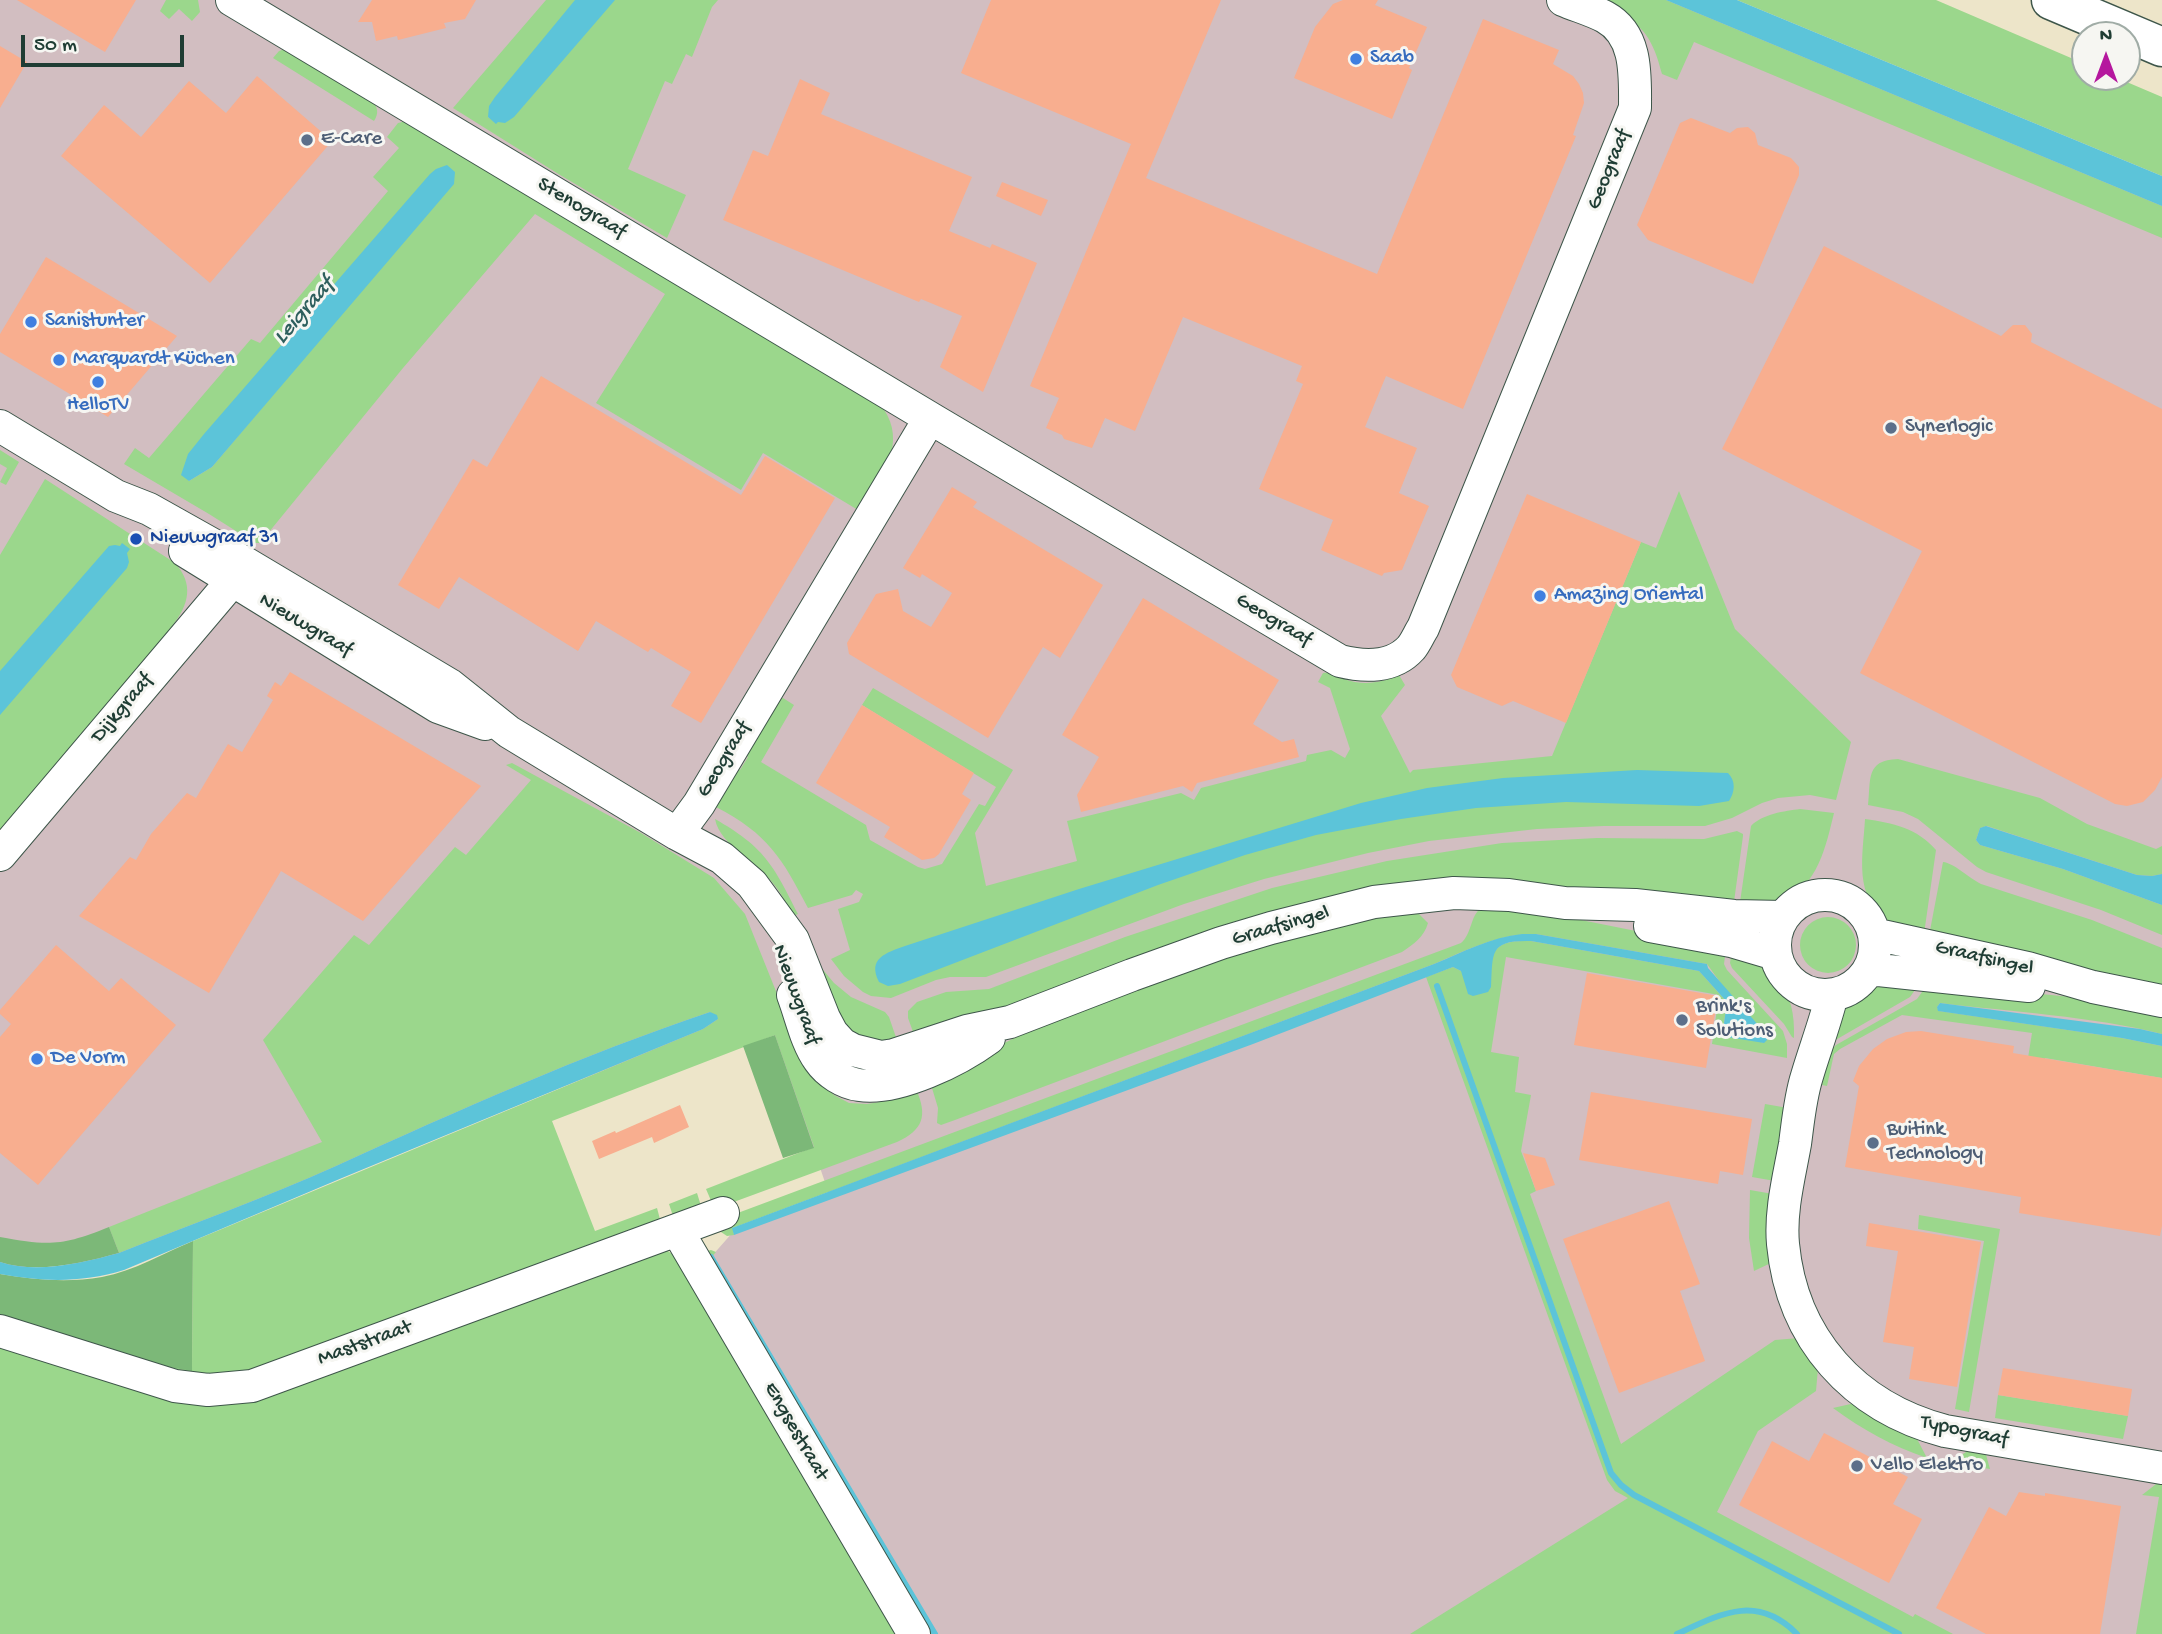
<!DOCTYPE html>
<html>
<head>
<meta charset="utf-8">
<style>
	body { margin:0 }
	#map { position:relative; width:2162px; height:1634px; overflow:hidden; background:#ede5c9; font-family:"Gochi Hand",sans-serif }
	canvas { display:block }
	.north { position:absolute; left:2071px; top:21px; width:70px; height:70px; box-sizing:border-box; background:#f6f6f2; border:2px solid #a0aca6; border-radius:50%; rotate:0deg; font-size:19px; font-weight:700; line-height:28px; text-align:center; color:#1f3d34 }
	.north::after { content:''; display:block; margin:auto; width:24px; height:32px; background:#b5179e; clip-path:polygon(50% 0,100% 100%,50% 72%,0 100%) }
	.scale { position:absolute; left:21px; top:35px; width:163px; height:32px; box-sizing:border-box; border:4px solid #1f3d34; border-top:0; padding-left:9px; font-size:21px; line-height:24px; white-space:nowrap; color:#1f3d34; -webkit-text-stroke:5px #f6f6f2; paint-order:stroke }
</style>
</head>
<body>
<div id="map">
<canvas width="2162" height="1634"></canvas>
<div class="north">N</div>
<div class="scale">50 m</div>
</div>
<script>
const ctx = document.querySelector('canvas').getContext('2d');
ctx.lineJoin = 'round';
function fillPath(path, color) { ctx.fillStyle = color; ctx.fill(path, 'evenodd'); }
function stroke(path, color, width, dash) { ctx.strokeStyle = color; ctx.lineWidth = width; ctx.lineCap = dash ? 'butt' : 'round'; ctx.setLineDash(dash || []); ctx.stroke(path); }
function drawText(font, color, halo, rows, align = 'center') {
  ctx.font = font + ' "Gochi Hand",sans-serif'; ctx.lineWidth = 6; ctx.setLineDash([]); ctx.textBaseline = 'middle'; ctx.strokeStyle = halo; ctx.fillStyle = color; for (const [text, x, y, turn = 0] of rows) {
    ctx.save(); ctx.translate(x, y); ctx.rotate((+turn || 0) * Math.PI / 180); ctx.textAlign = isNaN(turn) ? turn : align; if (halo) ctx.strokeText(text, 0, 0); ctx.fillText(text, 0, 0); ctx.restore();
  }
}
const industrial = new Path2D(`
	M0,0H1701L2162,192V1634H935L711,1257L733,1232L830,1197L765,1006L127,1261L0,1269Z`);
const green = new Path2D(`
	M166,0H198L200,12L192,21L179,9L169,19L160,11Z
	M546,0H582L495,112L488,117L496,123L498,121L506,122L524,105L525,94L602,0H718L712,7L692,57L686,54L672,84L665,81L628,169L686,195L667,238L560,175L453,108Z
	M1588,0H1666L2162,206V238L1694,42L1677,80L1662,74C1650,24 1632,18 1588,0Z
	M1737,0H1936L2085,64V77H2115L2162,97V176Z
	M285,49L372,100C378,108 379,113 374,121L273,58L279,51Z
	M410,120L880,404C892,419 896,435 891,454L858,510L763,453L741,490L596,403L665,294L535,214L403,368L260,543H255L209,514L124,464L135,448L149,458L251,339L260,343L388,191L373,177L399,148L387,137L398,123ZM298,365L212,467L189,481L183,473Z
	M0,450L19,462L6,485L0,482L7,468L0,464Z
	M45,479L175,563C194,584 189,604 173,625L178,630L0,839V555Z
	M1679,491L1735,629L1851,742L1836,800L1810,795L1778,798L1762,803L1732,818L1705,826H1604L1537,829L1429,841L1368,853L1264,879L1184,904L986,977H950L936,980L891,998L871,996L863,992L844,976L831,959L850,950L838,909L859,902L863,894L856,890L852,895L808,908C782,858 768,834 716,807L719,796L735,767L740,770L748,757L742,754L774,700L783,698L794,705L761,762L866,825L870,840L918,867L925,869L942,864L979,804L985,806L996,787L862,705L873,688L1013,770L975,833L986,886L1077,861L1067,821L1181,793L1194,800L1201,788L1306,761L1307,755L1331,750L1345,758L1350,749L1330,688L1318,682L1323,673C1331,672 1336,675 1344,679C1363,686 1381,683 1399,675L1405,685L1381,716L1410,773L1413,770L1552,756L1641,542L1656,548Z
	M1898,759L2040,798L2087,824L2156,849L2162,846V874L2152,876L2137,875L1987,826L1980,828L1976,840L1980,845L2063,869L2162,905V935L2101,910L1986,872L1977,867L1918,819L1903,812L1868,805C1871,780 1865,760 1898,759Z
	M512,763L641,833L714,878L745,914L808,1071L834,1095L849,1103L867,1104L886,1101L916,1089C928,1116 923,1130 897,1142L731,1203H712L706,1189L814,1147L775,1035L552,1121L595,1231L657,1208L661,1223L353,1345L211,1383L0,1325V1314L157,1365L192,1370L193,1241L703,1029L718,1019L710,1012C582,1055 459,1110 336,1166C265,1198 191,1224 119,1253L109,1227L322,1142L263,1040L354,935L369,945L455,847L466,855L531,780L506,765Z
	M1800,809L1834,813C1826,846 1818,885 1783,902C1771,907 1752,907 1739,909L1751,826C1762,814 1785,811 1800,809Z
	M715,819C764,847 773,864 798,914L793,916C787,906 783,896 776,887C760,864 720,846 715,819Z
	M1865,819C1893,823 1917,828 1936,850L1923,941C1912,935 1898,930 1888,922C1853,896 1863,856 1865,819Z
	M1737,831L1743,834V836L1733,909L1450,880L916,1040L908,1018V1011L917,1002L946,992L989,989L1125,937L1272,888L1387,861L1502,843L1597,838L1704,839Z
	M1943,862C1954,863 1969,878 1981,884L2092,920L2162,948V987L1928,941Z
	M1481,908L1546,913L1726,949L1724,964L1727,970L1783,1031L1787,1044V1058L1712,1044L1719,995L1506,957L1491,1052L1519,1057L1515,1092L1531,1095L1521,1151L1536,1191L1530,1194L1621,1444L1775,1340L1799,1338L1818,1368L1816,1391L1758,1431L1717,1512L1913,1617L1915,1614L1953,1634H1410L1628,1498L1615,1491L1607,1480L1426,977L1453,967L1461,971L1493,955C1499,940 1517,941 1531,941L1699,971L1727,1002L1723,1030L1764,1043L1707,964L1536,934C1500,933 1467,950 1434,964L733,1228L734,1235L727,1236L721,1232L720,1226L727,1217L1461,943C1472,934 1470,916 1481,908Z
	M1417,912L1428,923C1424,937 1414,944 1402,952L955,1120L941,1125L937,1123L938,1108L929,1078L1105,996L1333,923Z
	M1800 945a28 28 0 1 1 56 0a28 28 0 1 1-56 0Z
	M1732,950C1775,968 1796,989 1794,1038L1792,1037L1784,1024L1732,968L1730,963Z
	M819,965L834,983L851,997L885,1012L889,1017L899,1046L861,1041L837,1022Z
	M1916,981L1915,990L1910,997L1832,1042L1841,1012L1876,986L1884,982Z
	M1922,982L2081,998L2162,1011V1034C2091,1016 2012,1012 1940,1003L1937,1007L1939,1011L2122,1038L2162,1046V1078L2045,1058L2009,1176L2032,1033L1902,1015L1840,1049L1834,1054L1827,1086L1822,1085L1830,1052L1836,1045L1917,999L1922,992Z
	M1765,1104L1788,1108L1775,1181L1752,1177Z
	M1750,1190L1773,1194V1262L1754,1271L1749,1238Z
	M697,1193L701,1206L673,1216L669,1204Z
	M1919,1215L2000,1229L1969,1412L1955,1409L1984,1241L1918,1229Z
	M659,1245L678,1258L895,1634H0V1342L183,1394Z
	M711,1250L716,1252L711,1258L935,1634H922L707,1251Z
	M1998,1395L2128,1416L2123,1439L1995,1418Z
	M1855,1403L1916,1437L1927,1458C1892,1446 1863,1430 1833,1408Z
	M1971,1449L1985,1451L1990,1469L1950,1462Z
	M2160,1481L2162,1482V1634H2136L2159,1497L2142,1495Z`);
const forest = new Path2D(`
	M775,1035L814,1148L783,1158L743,1046Z
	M109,1227L119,1253C82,1263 37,1274 0,1262V1237C49,1246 62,1246 109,1227Z
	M193,1241L192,1371L157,1365L0,1314V1274C35,1280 68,1283 102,1277C134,1271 164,1253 193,1241Z`);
const water = new Path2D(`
	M575,0H615L514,117L505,123L498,122L496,124L488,117L489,106L495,97Z
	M1666,0H1737L2162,176V206Z
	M447,165L455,172L454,184L212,467L189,481L181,475L188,454L204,434L430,174L436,169Z
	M122,543L130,549L127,553L129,562L127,568L0,715V671L109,546L115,545L120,546Z
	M1637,770L1728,773C1736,781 1735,792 1729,801L1699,806L1566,802L1476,808L1401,819L1316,835L1245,855L1158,885L900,984L888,986L879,982C867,958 886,953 905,946L1079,889L1361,803L1427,788L1503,778Z
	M1986,826L2137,875L2152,876L2162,874V905L2063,869L1980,845L1976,840L1980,828Z
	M1522,934H1536L1707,964L1708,968L1767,1035V1040L1764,1043L1727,1037L1723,1030L1727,1002L1699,971L1531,941C1489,940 1493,952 1491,987L1488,992L1473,996L1468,994L1461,971L1453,967L1253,1044L734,1235L732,1228L1434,964C1463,952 1491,937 1522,934Z
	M1940,1003L2140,1029L2162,1034V1046L2122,1038L1938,1011L1937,1007Z
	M710,1012L717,1015L718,1019L703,1029L342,1178L124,1270C82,1283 43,1282 0,1274V1262C37,1274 82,1263 119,1253C191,1224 265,1198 336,1166C459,1110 582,1055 710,1012Z`);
const stream = new Path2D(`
	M1437,986L1611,1473L1621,1485L1634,1495L1899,1634
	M711,1257L935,1634
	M1677,1634C1722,1613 1757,1594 1797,1634`);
const building = new Path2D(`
	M17,0H136L105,52Z
	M372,0H476L465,19L444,23L446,28L398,40L397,36L376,41L372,22H358Z
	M991,0H1221L1146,178L1377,274L1483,19L1559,50L1553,64L1573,76L1579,84L1583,93L1584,103L1573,135L1576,136L1463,409L1386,376L1365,427L1417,448L1399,493L1429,506L1402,570L1384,573L1382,576L1321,550L1333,520L1259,489L1303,384L1296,381L1302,366L1183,317L1135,431L1105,418L1092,448L1064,439L1062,435L1046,428L1059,398L1030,386L1131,144L961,73Z
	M1343,0H1378L1375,5L1427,27L1409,68L1412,70L1392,119L1294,78L1315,27L1333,4Z
	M0,46L27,62L0,108Z
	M257,76L332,141L210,283L61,156L104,105L141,137L189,81L226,113Z
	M800,79L830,93L821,114L972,177L949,231L990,248L992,244L1037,263L983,392L940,367L962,316L921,299L919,302L723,220L753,150L768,156Z
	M1691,118L1730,133L1737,128L1748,127L1755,133L1758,145L1791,158L1799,167V175L1753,284L1648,240L1637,225L1680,123Z
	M1002,182L1048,200L1041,216L996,196Z
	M1824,246L2001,336L2013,325H2025L2032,334L2031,342L2162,409V777L2155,790L2143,802L2127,806L2115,804L1860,673L1922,551L1722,449Z
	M46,257L177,336L108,417L0,352V334Z
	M541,376L741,495L765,456L835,498L701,723L671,706L691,672L651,648L648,652L596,621L578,651L459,577L439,609L398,585L473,459L487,467Z
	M952,487L977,502L973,507L1103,585L1060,658L1043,647L988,738L849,654L847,643L876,594L898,589L903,611L931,627L952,593L922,574L920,578L903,568Z
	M1527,494L1641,542L1566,723L1513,701L1502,706L1457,687L1451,675Z
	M1143,598L1279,680L1253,724L1282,742L1294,739L1299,757L1197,783L1192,792L1183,786L1081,812L1077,795L1099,757L1062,735Z
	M290,672L481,786L363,921L281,871L209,993L79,916L130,857L136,860L151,834L187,793L196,798L228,744L242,752L273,700L267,696L275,682L281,686Z
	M862,705L974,773L962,794L971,800L939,854L934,858L922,860L884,837L890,827L816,783Z
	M56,945L109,991L121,978L176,1025L38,1185L0,1153V1037L11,1024L0,1014V1010Z
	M1587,973L1718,996L1706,1068L1574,1045Z
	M1921,1031L2014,1046L2013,1053L2162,1078V1226L2160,1236L2019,1213L2021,1197L1845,1167L1859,1086L1853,1081L1859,1066L1873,1049L1887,1039L1906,1032Z
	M1591,1092L1752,1119L1743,1175L1720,1171L1718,1184L1579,1160Z
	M680,1105L689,1127L654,1143L652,1137L599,1159L592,1141L615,1131L616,1133Z
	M1523,1153L1545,1158L1555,1185L1536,1191Z
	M1669,1201L1700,1284L1680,1291L1705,1361L1619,1393L1563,1239Z
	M1869,1223L1981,1242L1957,1387L1909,1379L1914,1347L1883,1342L1898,1251L1866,1246Z
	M2003,1368L2132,1389L2128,1416L1998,1395Z
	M1824,1433L1908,1477L1893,1504L1922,1519L1889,1583L1739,1505L1772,1441L1809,1461Z
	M2019,1492L2045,1496V1493L2121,1506L2100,1634H1986L1936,1608L1989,1507L2006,1516Z`);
const minor = new Path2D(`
	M232,0L930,418
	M0,426L116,496L149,509L247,564L450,685L509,732L677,834L722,858L752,884L793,940L824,1018L832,1033L842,1044L853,1050L881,1057L894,1055L967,1031L1010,1022L1132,975L1221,943L1271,928L1374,902L1454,893L1509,895L1565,903L1635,905L1734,916L1783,917
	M185,551L438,707L485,724
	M677,834L699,804L930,418L1340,661C1364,667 1393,668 1411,648C1416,642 1419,634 1423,628L1635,108C1635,76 1638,35 1605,17C1592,10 1577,6 1563,0
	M0,855L244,567
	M1775 945a50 50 0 1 1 100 0a50 50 0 1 1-100 0Z
	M1650,926L1731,941L1775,954
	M1874,934L2028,968L2093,987L2162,1001
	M1869,969L2029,986
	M793,995C801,1016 806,1042 819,1060C828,1073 844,1083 859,1085C898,1091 959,1060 989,1038
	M1832,995C1825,1023 1815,1049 1807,1076C1800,1098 1798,1122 1795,1144C1789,1177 1780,1211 1783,1244C1792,1339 1854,1407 1945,1431L2162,1468
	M677,1230L914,1634
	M0,1331L175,1386L208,1390L252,1386L723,1213`);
const highway = new Path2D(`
	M2051,0L2162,47`);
const markers = [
	[1356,59,7,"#3f7fe0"],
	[307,140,7,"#5c6f8a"],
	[31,322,7,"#3f7fe0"],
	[59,360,7,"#3f7fe0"],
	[98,382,7,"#3f7fe0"],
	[1891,428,7,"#5c6f8a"],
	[136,539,7,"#1a4fb4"],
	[1540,596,7,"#3f7fe0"],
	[1682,1020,7,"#5c6f8a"],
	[37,1059,7,"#3f7fe0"],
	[1873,1143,7,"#5c6f8a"],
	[1857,1466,7,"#5c6f8a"]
];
const shopNames = [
	["Saab",1370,59],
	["Sanistunter",45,322],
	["Marquardt Küchen",73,360],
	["HelloTV",98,406,"center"],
	["Amazing Oriental",1554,596],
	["De Vorm",51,1059]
];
const serviceNames = [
	["E-Care",321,140],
	["Synerlogic",1905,428],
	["Brink's",1696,1008],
	["Solutions",1696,1032],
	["Buitink",1887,1131],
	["Technology",1887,1155],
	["Vello Elektro",1871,1466]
];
const streetNames = [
	["Geograaf",1610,170,-68],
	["Stenograaf",581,209,31],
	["Geograaf",1273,621,31],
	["Nieuwgraaf",305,626,31],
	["Dijkgraaf",123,709,-50],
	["Geograaf",725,760,-59],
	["Graafsingel",1281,927,-16],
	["Graafsingel",1984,959,13],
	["Nieuwgraaf",795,995,70],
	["Maststraat",365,1344,-20],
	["Engsestraat",795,1432,60],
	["Typograaf",1964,1432,12]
];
const transitNames = [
	["Nieuwgraaf 31",150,539]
];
const waterNames = [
	["Leigraaf",305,312,-49]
];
fillPath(industrial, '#d2bec1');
fillPath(green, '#9bd78c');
fillPath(forest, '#7cb878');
fillPath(water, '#5cc4d9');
stroke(stream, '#5cc4d9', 6);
fillPath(building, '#f8ae8f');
stroke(minor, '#3e564a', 34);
stroke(highway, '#3e564a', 41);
stroke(minor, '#fff', 32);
stroke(highway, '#fff', 38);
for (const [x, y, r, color] of markers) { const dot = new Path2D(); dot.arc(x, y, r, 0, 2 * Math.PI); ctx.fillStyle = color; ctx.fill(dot); stroke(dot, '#f6f6f2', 2.5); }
drawText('21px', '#366cbe', '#f6f6f2', shopNames, 'left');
drawText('21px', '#4e5e75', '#f6f6f2', serviceNames, 'left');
drawText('21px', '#1f3d34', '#f6f6f2', streetNames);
drawText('21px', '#164399', '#f6f6f2', transitNames, 'left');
drawText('italic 23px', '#2e5f5d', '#f6f6f2', waterNames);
</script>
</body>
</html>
